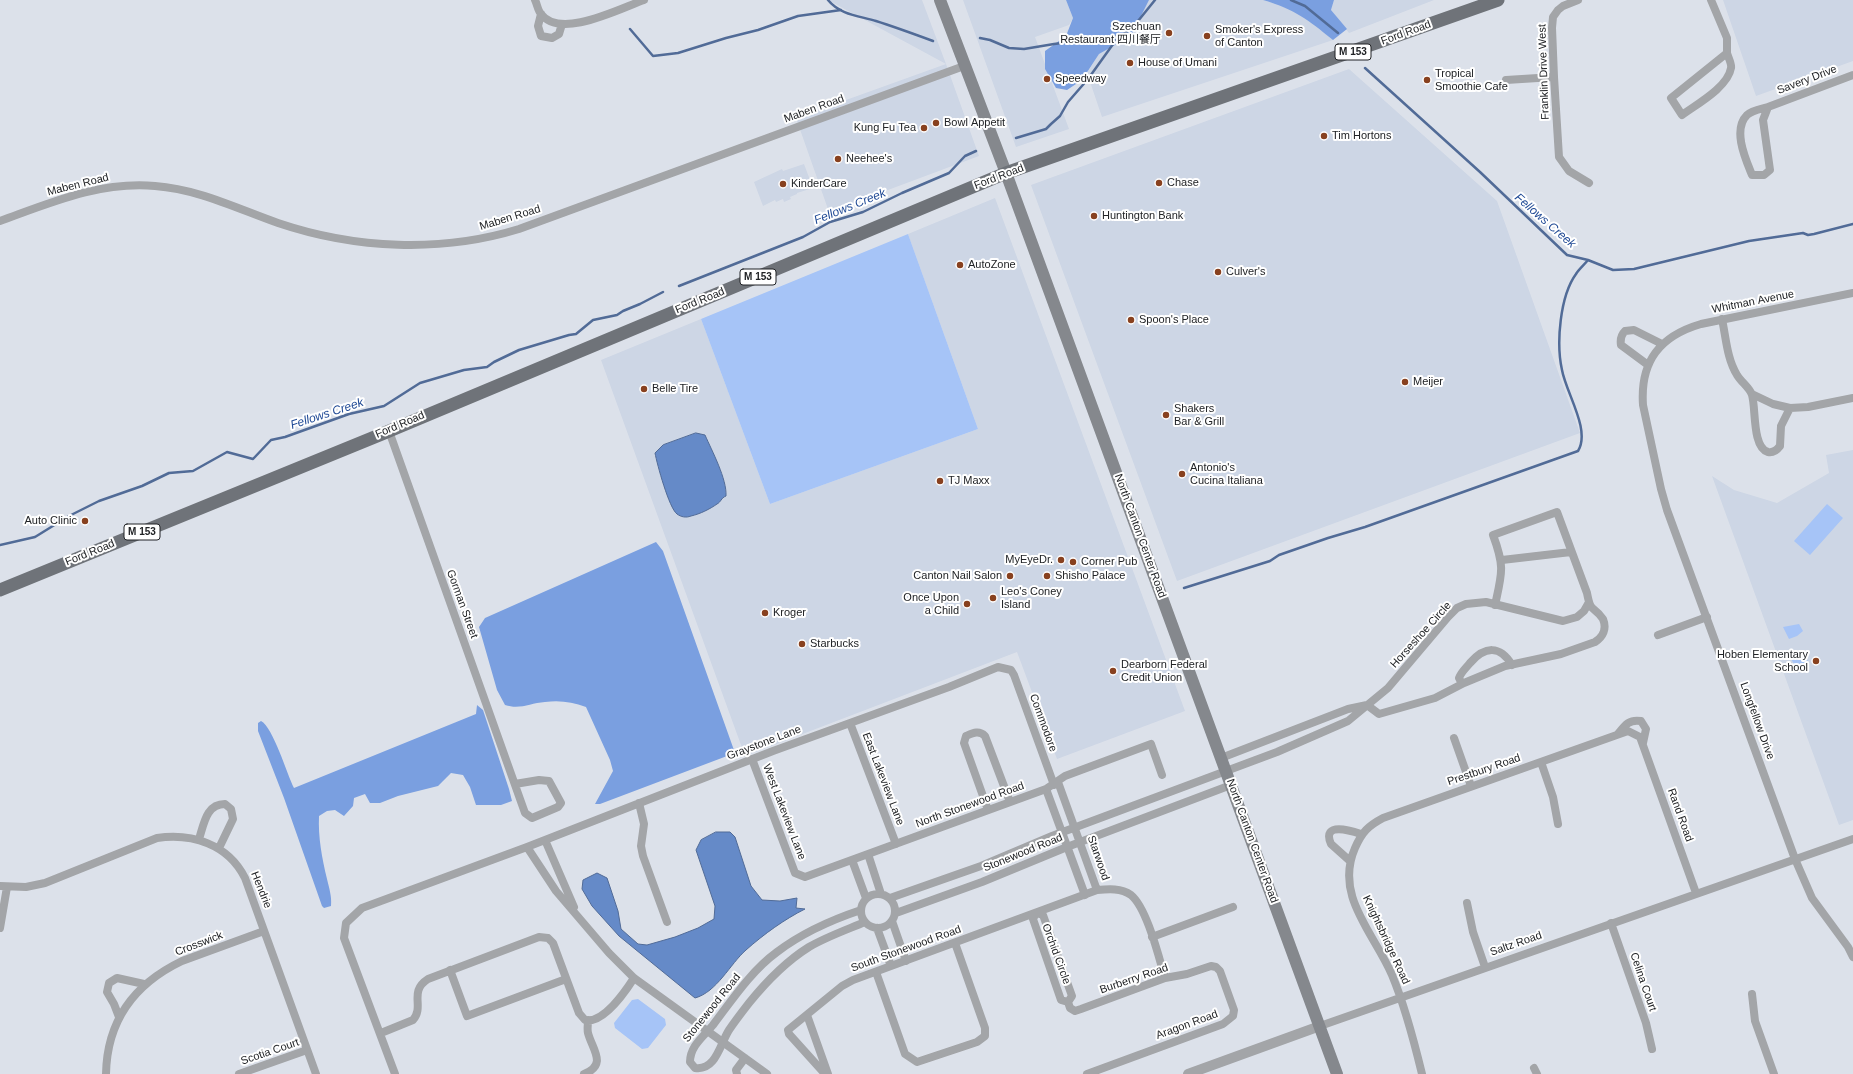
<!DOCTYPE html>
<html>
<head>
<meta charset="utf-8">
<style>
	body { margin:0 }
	canvas { display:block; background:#dce1ea }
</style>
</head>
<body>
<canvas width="1853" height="1074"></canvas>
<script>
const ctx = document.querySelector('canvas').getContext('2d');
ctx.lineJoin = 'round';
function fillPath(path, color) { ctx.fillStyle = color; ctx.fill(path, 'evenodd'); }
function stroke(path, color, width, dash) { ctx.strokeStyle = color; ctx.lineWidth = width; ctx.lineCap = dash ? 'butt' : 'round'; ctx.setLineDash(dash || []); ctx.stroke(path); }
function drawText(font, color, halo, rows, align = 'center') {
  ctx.font = font + ' Arial,"Noto Sans SC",sans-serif'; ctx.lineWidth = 4; ctx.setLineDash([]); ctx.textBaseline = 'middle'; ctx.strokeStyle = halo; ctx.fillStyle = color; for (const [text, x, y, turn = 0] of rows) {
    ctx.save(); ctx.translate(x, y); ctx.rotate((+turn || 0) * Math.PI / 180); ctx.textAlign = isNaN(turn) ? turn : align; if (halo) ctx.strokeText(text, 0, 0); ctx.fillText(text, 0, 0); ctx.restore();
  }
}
const built = new Path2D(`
	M828,0H922L946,64L979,156L829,212L796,118L946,64Z
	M963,0H1066L1073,18L1069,25L1035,37L1069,129L1016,147Z
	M1149,0H1263L1287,7L1306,18L1333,40L1102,117L1087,73L1099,54L1131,36Z
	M1334,0H1434L1349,33L1331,10Z
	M1723,0H1853V61L1756,96Z
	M1349,69L1497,201L1580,433L1177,581L1031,185Z
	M804,164L813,188L797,193V194L790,197L791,199L784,202L783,199L776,202L775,200L763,206L754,182L782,169L783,171Z
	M995,198L1185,711L1057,759L1017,652L745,756L601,360L701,319L770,504L978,429L908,234Z
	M1853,450V820L1839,825L1712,476L1734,490L1777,503L1829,473L1826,455Z`);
const green = new Path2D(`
	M908,234L978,429L770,504L701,319Z
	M1827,504L1843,518L1810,555L1794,541Z
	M1799,624L1803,631L1797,636L1789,639L1783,627Z
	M1799,653L1803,654L1808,661L1807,663L1796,667L1791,659L1793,656Z
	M638,999L665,1019L666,1025L648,1048L642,1049L615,1028L614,1023L632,1000Z`);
const forest = new Path2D(`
	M1066,0H1149L1131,36L1099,54L1082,80L1067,90L1056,88L1045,69V51L1066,36L1073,18Z
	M1263,0H1334L1331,10L1347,29L1333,40C1307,19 1296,10 1263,0Z
	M656,542L663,551L735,753L600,804H595L613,771L610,760L586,707C572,702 560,700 545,702C530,703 520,710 505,705L497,690L479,627L485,618Z
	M477,705L483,710L509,789L512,801L501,805H476L470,787L463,775L451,773L438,786L398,796L380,803H370L365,794L354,798L353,806L344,816L335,810L327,811L319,816C318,837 322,858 327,879C329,888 332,896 331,906L324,908L322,906L284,798L258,731V723L261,721C273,727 287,774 294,788L476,714Z`);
const water = new Path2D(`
	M696,433L705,435C712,451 727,479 726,496C721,498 721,502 717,504C710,509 700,514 691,516C686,518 681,517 677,514C669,508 657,464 655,453L663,445Z
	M716,832H730L735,837L751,886L762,900L780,901L797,898L796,908L805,909C785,919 764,934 746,950C730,964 717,992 695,998L619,936L592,906L582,889L583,880L597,873L607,878L618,911L621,929L638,944L647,945L675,937L698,928L714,919L715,906L696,850L701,840Z`);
const stream = new Path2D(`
	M828,0C840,15 860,16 876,21C895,27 914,34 933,41
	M1291,0L1305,6L1338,33
	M630,29L653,56L678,53L726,38L758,30L798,16L841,10
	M980,38L990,40L1009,48L1024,49L1054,44L1119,36
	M1365,68L1480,172L1567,255L1588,260L1613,270L1634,269L1749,241L1803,233L1808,235L1814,234L1853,224
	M1016,138L1046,129L1051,124L1060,116L1068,102L1088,79L1116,40L1134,26L1155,0
	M679,286L803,237L830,222L863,212L902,193L949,173L965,156L976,151
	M0,545L35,537L69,516L99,501L142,486L169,473L193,471L227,452L253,459L271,440L285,437L349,414L384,406L420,383L464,370L487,367L494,362L519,350L569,335L576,334L593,320L617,315L623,311L640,304L663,292
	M1184,588L1270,561L1279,555L1328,538L1365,527L1578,451C1591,430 1566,393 1562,370C1556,343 1560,296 1576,274C1579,269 1584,265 1588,260`);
const minor = new Path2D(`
	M535,0C537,4 538,11 541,14C560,40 621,8 644,0
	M1578,0L1563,6L1558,10L1553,17L1552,28L1554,77L1559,157L1569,171L1589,183
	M1711,0L1727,38V53
	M541,14L538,26L541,36L552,38L559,34L562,24
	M1727,53C1728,57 1732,64 1731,68C1728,87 1697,104 1682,115L1671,98Z
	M1506,80L1554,77
	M1768,107L1763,120L1770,170L1764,175H1752C1746,160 1732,130 1747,115C1752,110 1761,109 1768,107Z
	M1768,107L1853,75
	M0,221C50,203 100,181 155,186C198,189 238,209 278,223C355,249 441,253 519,229L964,66
	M1853,293L1701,324C1660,336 1640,361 1643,405L1661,489L1667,510L1795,859L1812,898L1848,947L1853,957
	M1722,319C1726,338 1727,359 1737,375C1741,382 1750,388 1752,395C1756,407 1752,448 1768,452C1773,453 1777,450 1780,446L1781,426L1790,408L1808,407L1853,398
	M1648,365L1621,345C1620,339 1621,335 1625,331L1634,330L1662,344
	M1752,394L1773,404L1790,408
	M389,431L525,813L532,818L558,807L561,803L549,781L539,780L515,784
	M1502,560L1571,552
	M1658,635L1707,617
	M1462,684L1459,678C1461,672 1466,668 1470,663C1485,646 1500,645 1512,665
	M850,723L896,844
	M1618,734C1625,725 1629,719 1641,721L1646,729L1643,743
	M1454,738L1471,786
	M1221,758L1348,709L1367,705L1379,714L1435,698L1464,683L1505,666L1561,654L1595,642C1603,637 1607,629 1603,619C1592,604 1591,614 1587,593L1557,512L1493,535C1505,567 1502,573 1495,605
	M752,759L795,873L805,877L1046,789L1065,776L1151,744L1162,775
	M1541,762L1553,797L1558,824
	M1058,782L1097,890
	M1046,789L1085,895
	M639,803L644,824L641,846L643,856L667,922
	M988,810L964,743L966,736C973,733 979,730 985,736L1010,802
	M199,839C204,824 206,804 225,804L231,809L233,819L219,848
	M545,840L574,907
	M527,847L556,891L609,953L634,978L767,1074
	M868,854L881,894
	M852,860L866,898
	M1350,861L1331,844C1321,821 1352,831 1361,834
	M0,886L26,887L45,883L157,838C192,833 228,844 245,878L316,1074
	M861 911a17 17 0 1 1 34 0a17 17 0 1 1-34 0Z
	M890,898L981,866L1052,836L1277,752L1348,721L1388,688L1448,617L1457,608L1466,604L1486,602L1563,621L1577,617L1584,611L1588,604
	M1467,903L1473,932L1485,967
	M861,910C831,920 802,933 777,952C751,971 732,1000 713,1025C703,1037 690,1046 690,1062L695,1068C716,1071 720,1044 729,1030C735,1021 742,1012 749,1003C766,982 785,962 809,947C826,937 846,930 865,922
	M896,913L982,882L1067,847L1231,785
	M1036,913L1043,915L1072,996L1068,1002L1061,1000L1033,919Z
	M892,921L906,961
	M1611,923L1646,1023L1652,1049
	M0,928L7,887
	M877,928L891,966
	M1152,937L1233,907
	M450,970L467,1016L566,979
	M876,972L905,1054L917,1062L977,1042L985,1036V1028L955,943
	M1752,994L1755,1021L1774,1074
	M1068,1002L1070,1008L1075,1011L1081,1009L1165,978L1187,974L1211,966L1216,967L1220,971L1234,1010L1233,1016L1223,1024L1087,1074
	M807,1015L828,1074
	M119,1017L114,1004L107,992L109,983L117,978L144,984
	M1320,1026L1853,839
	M381,1033L413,1020C425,1006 408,992 428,979L539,937L548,938L553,943L579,1013L585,1020C603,1024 625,992 634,978
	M1534,1068L1537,1074
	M106,1074C107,1020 134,984 182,961L264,931
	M239,1074L307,1050
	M395,1074L344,938L346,923L362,908L527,847L773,751L949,687L998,667L1011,670L1014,675L1054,785
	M584,1074C608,1065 592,1049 588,1033C587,1029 588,1025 588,1020
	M737,1074L736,1070L745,1058
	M825,1074L789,1034L788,1030L842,986L853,980L1097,890C1109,889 1121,888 1131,895C1147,908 1159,958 1165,978
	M1422,1074C1414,1041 1405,1006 1392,975C1374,933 1334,896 1355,848C1362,832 1368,826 1383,818L1628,731L1640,737L1696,893`);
const tertiary = new Path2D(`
	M1188,1074L1320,1026`);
const secondary = new Path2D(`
	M940,0L1006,173L1337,1074`);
const primary = new Path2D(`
	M0,590L382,434L1006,173L1498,0`);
const markers = [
	[1169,33,4,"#88411f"],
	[1207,36,4,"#88411f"],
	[1130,63,4,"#88411f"],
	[1047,79,4,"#88411f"],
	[1427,80,4,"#88411f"],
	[936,123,4,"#88411f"],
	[924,128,4,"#88411f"],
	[1324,136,4,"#88411f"],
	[838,159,4,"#88411f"],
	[1159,183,4,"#88411f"],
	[783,184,4,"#88411f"],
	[1094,216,4,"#88411f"],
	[960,265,4,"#88411f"],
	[1218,272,4,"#88411f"],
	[1131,320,4,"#88411f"],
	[1405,382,4,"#88411f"],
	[644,389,4,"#88411f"],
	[1166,415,4,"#88411f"],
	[1182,474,4,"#88411f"],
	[940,481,4,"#88411f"],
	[85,521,4,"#88411f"],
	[1061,560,4,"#88411f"],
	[1073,562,4,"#88411f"],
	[1010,576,4,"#88411f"],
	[1047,576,4,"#88411f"],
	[993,598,4,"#88411f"],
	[967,604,4,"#88411f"],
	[765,613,4,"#88411f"],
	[802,644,4,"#88411f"],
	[1816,661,4,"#88411f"],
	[1113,671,4,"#88411f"]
];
const shields = [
	[1353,52,36],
	[758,277,36],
	[142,532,36]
];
const shieldNames = [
	["M 153",1353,52],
	["M 153",758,277],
	["M 153",142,532]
];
const poiNames = [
	["Szechuan",1161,27,"right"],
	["Restaurant 四川餐厅",1161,40,"right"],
	["Smoker's Express",1215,30],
	["of Canton",1215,43],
	["House of Umani",1138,63],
	["Tropical",1435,74],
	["Smoothie Cafe",1435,87],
	["Speedway",1055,79],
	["Bowl Appetit",944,123],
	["Kung Fu Tea",916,128,"right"],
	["Tim Hortons",1332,136],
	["Neehee's",846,159],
	["Chase",1167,183],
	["KinderCare",791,184],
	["Huntington Bank",1102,216],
	["AutoZone",968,265],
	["Culver's",1226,272],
	["Spoon's Place",1139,320],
	["Meijer",1413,382],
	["Belle Tire",652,389],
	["Shakers",1174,409],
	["Bar & Grill",1174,422],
	["Antonio's",1190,468],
	["Cucina Italiana",1190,481],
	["TJ Maxx",948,481],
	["Auto Clinic",77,521,"right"],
	["MyEyeDr.",1053,560,"right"],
	["Corner Pub",1081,562],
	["Canton Nail Salon",1002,576,"right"],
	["Shisho Palace",1055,576],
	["Leo's Coney",1001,592],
	["Island",1001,605],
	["Once Upon",959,598,"right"],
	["a Child",959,611,"right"],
	["Kroger",773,613],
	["Starbucks",810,644],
	["Hoben Elementary",1808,655,"right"],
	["School",1808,668,"right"],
	["Dearborn Federal",1121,665],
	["Credit Union",1121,678]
];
const streetNames = [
	["Ford Road",1406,33,-20],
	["Franklin Drive West",1544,72,-92],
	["Savery Drive",1807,80,-21],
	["Maben Road",814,109,-20],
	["Ford Road",999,177,-21],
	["Maben Road",78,185,-14],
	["Maben Road",510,218,-17],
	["Ford Road",700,301,-22],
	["Whitman Avenue",1753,302,-11],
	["Ford Road",400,425,-23],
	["North Canton Center Road",1140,536,70],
	["Ford Road",90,553,-22],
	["Gorman Street",462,604,70],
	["Horseshoe Circle",1421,635,-48],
	["Longfellow Drive",1757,721,70],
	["Commodore",1043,723,70],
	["Graystone Lane",764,743,-21],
	["Prestbury Road",1484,770,-19],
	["East Lakeview Lane",883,779,69],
	["North Stonewood Road",970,805,-20],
	["West Lakeview Lane",784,812,69],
	["Rand Road",1680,815,70],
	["North Canton Center Road",1252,841,70],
	["Stonewood Road",1023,853,-22],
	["Starwood",1098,858,71],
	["Hendrie",261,890,68],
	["Knightsbridge Road",1386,940,65],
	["Crosswick",199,944,-21],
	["Saltz Road",1516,944,-19],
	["South Stonewood Road",906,949,-20],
	["Orchid Circle",1056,954,70],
	["Burberry Road",1134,979,-19],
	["Celina Court",1643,982,71],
	["Stonewood Road",712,1008,-51],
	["Aragon Road",1187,1025,-20],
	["Scotia Court",270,1052,-19]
];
const waterNames = [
	["Fellows Creek",850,207,-22],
	["Fellows Creek",1545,221,41],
	["Fellows Creek",327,414,-18]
];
fillPath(built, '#cdd6e5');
fillPath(green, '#a6c4f7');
fillPath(forest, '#7a9fe0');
fillPath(water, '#658ac8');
stroke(water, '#516b97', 1);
stroke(stream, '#516b97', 2.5);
stroke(minor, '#a3a5a8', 8);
stroke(tertiary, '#a3a5a8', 10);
stroke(secondary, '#85888d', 12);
stroke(primary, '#6f7379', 13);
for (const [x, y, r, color] of markers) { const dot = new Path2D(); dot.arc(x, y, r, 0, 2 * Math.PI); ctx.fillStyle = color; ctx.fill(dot); stroke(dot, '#fff', 1.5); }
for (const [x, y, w] of shields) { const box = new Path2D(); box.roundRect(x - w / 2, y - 8, w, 16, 3); ctx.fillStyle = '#fff'; ctx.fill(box); stroke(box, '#212326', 1); }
drawText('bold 10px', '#212326', null, shieldNames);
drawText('11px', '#212326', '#fff', poiNames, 'left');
drawText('11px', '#212326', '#fff', streetNames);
drawText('italic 12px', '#1f4995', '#fff', waterNames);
</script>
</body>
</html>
